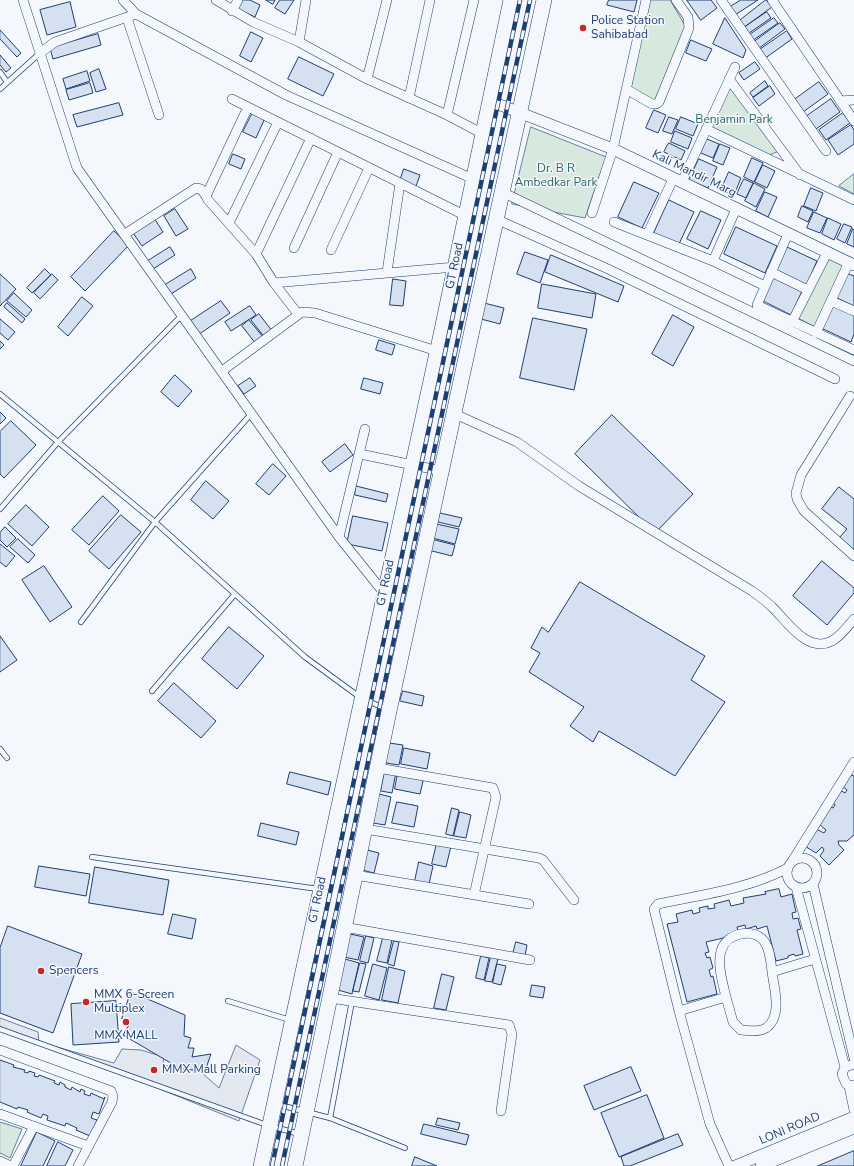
<!DOCTYPE html>
<html>
<head>
<meta charset="utf-8">
<style>
	body { margin:0 }
	canvas { display:block; background:#f4f7fb }
</style>
</head>
<body>
<canvas width="854" height="1166"></canvas>
<script>
const ctx = document.querySelector('canvas').getContext('2d');
ctx.lineJoin = 'round';
function fillPath(path, color) { ctx.fillStyle = color; ctx.fill(path, 'evenodd'); }
function stroke(path, color, width, dash) { ctx.strokeStyle = color; ctx.lineWidth = width; ctx.lineCap = dash ? 'butt' : 'round'; ctx.setLineDash(dash || []); ctx.stroke(path); }
function drawText(font, color, halo, rows, align = 'center') {
  ctx.font = font + ' "Nunito Sans",sans-serif'; ctx.lineWidth = 3; ctx.setLineDash([]); ctx.textBaseline = 'middle'; ctx.strokeStyle = halo; ctx.fillStyle = color; for (const [text, x, y, turn = 0] of rows) {
    ctx.save(); ctx.translate(x, y); ctx.rotate((+turn || 0) * Math.PI / 180); ctx.textAlign = isNaN(turn) ? turn : align; if (halo) ctx.strokeText(text, 0, 0); ctx.fillText(text, 0, 0); ctx.restore();
  }
}
const green = new Path2D(`
	M648,0H670L686,27L654,102L629,88Z
	M730,82L779,151L767,156L709,128Z
	M531,127L606,157L585,218L512,204Z
	M854,174V194L839,186Z
	M828,254L848,263L817,328L796,317Z
	M0,1122L22,1129L10,1158L0,1153Z`);
const parking = new Path2D(`
	M0,1018L38,1032L39,1042L114,1063L122,1049L141,1050L164,1057L163,1064L175,1069L179,1063L201,1072L219,1088L236,1045L260,1060L239,1121L145,1083L0,1031Z`);
const building = new Path2D(`
	M243,0H250L260,5L255,17L238,9Z
	M266,0H275L273,4Z
	M280,0H294L285,14L275,8Z
	M609,0H637L634,12L607,5Z
	M687,0H711L717,8L701,20Z
	M741,0H758L735,15L730,7Z
	M766,0L772,7L743,28L738,22Z
	M70,2L76,27L47,35L40,10Z
	M767,12L771,18L746,35L742,29Z
	M725,18L746,50L743,58L713,44Z
	M774,18L778,23L752,41L748,36Z
	M780,23L785,29L758,49L754,42Z
	M0,30L21,53L17,57L0,39Z
	M787,31L792,39L764,59L758,51Z
	M251,32L263,38L251,62L240,56Z
	M98,34L101,45L53,59L50,48Z
	M691,40L712,49L706,61L686,53Z
	M0,55L11,68L6,72L0,65Z
	M299,57L334,74L323,96L288,79Z
	M755,62L760,69L744,80L739,73Z
	M99,69L106,89L96,92L90,73Z
	M87,71L90,81L66,89L63,79Z
	M765,81L768,86L753,97L750,93Z
	M819,82L828,94L803,112L794,100Z
	M90,83L93,93L69,100L66,90Z
	M770,86L775,94L759,106L753,98Z
	M831,99L840,112L816,129L807,116Z
	M119,103L123,115L77,127L73,115Z
	M654,110L666,115L658,133L646,128Z
	M253,112L265,118L256,138L243,132Z
	M843,113L850,123L826,140L819,130Z
	M669,117L678,120L672,134L663,131Z
	M681,117L698,124L693,136L676,129Z
	M851,125L854,130V144L838,155L828,140Z
	M675,131L692,138L688,149L671,142Z
	M707,139L719,144L713,158L701,153Z
	M669,143L685,151L681,160L664,152Z
	M720,144L730,148L723,165L713,161Z
	M233,154L245,159L241,169L229,164Z
	M752,158L763,163L754,182L744,177Z
	M699,159L717,167L708,188L689,180Z
	M763,165L775,171L767,188L755,182Z
	M404,169L420,175L416,186L400,181Z
	M729,172L741,178L734,195L721,190Z
	M744,179L753,183L746,198L737,194Z
	M634,182L659,193L642,228L618,217Z
	M754,183L765,189L756,207L745,201Z
	M811,188L823,193L816,211L804,206Z
	M765,192L777,197L768,217L756,211Z
	M669,200L694,212L679,244L654,233Z
	M802,206L813,211L808,222L798,217Z
	M175,209L188,229L176,236L164,216Z
	M701,211L721,220L708,249L687,239Z
	M814,212L827,218L820,233L807,228Z
	M154,218L163,232L142,246L133,233Z
	M828,218L841,224L834,240L822,234Z
	M844,224L852,227L845,243L837,239Z
	M736,227L777,246L765,273L724,254Z
	M853,229L854,230V247L847,244Z
	M114,231L129,245L85,291L71,277Z
	M170,247L175,255L153,269L148,261Z
	M787,247L817,261L806,286L776,271Z
	M525,252L548,260L540,283L517,274Z
	M551,255L624,286L618,302L545,272Z
	M45,269L51,275L32,293L27,288Z
	M191,269L196,278L171,294L165,285Z
	M846,273L854,276V306L835,297Z
	M0,274L16,289L0,306Z
	M52,274L58,280L40,299L34,293Z
	M772,276L802,291L791,315L761,300Z
	M393,279L406,281L403,306L390,305Z
	M542,284L596,294L592,318L538,308Z
	M14,293L32,310L26,317L7,301Z
	M82,297L93,306L68,336L58,327Z
	M221,301L230,313L198,335L189,322Z
	M7,303L25,319L22,323L4,307Z
	M484,303L504,308L500,324L481,319Z
	M832,303L854,313V334L851,342L821,328Z
	M250,306L256,315L231,331L225,322Z
	M259,314L273,332L265,338L251,320Z
	M673,315L694,327L673,366L652,354Z
	M533,318L587,329L574,390L520,378Z
	M0,319L15,332L8,340L0,333Z
	M249,320L264,338L256,344L242,326Z
	M379,340L395,345L392,355L376,350Z
	M0,341L4,345L0,349Z
	M175,375L192,391L178,407L161,392Z
	M250,378L256,386L244,394L238,386Z
	M364,378L383,383L380,394L361,389Z
	M0,412L6,418L0,424Z
	M612,415L693,494L655,533L575,454Z
	M11,421L36,445L4,478L0,474V432Z
	M345,444L353,455L330,472L322,462Z
	M273,464L286,476L269,495L256,484Z
	M206,481L229,501L213,519L191,500Z
	M356,486L388,494L386,502L355,495Z
	M839,487L854,499V550L839,538L847,529L822,509Z
	M103,496L119,511L89,545L72,530Z
	M26,505L49,527L32,546L8,524Z
	M440,513L462,518L459,527L438,522Z
	M121,515L141,532L109,569L89,551Z
	M353,516L388,523L382,551L347,544Z
	M432,523L459,529L455,544L429,537Z
	M5,527L16,538L7,547L0,540V533Z
	M18,539L35,555L28,563L10,547Z
	M431,539L455,545L452,556L428,550Z
	M0,544L15,556L6,567L0,562Z
	M822,561L854,588V593L827,625L793,596Z
	M44,566L72,607L50,622L22,580Z
	M580,582L705,656L691,680L725,702L675,776L599,731L593,742L570,726L584,707L529,672L540,653L531,648L542,627L548,632Z
	M229,627L264,656L237,689L202,659Z
	M0,636L17,660L0,672Z
	M174,683L216,721L201,738L158,701Z
	M403,691L424,696L422,706L400,701Z
	M389,743L403,745L399,765L386,763Z
	M404,748L430,753L427,769L401,764Z
	M385,770L396,772L392,793L381,791Z
	M290,772L331,782L328,795L287,784Z
	M398,772L424,777L420,794L395,789Z
	M851,775L854,776V835L847,841H838L839,845L844,850L829,865L820,856L824,850L822,847L816,853L803,845L816,829L824,833L826,830L819,824L831,807L833,808L835,805L832,801L840,790L845,793L847,790L841,785Z
	M379,794L391,797L385,825L373,823Z
	M397,802L418,806L414,827L392,823Z
	M452,808L459,810L453,836L446,834Z
	M460,812L471,815L466,838L454,836Z
	M261,823L299,832L296,845L258,836Z
	M437,843L451,846L446,867L432,864Z
	M367,850L379,853L374,873L362,870Z
	M419,862L433,866L429,884L415,881Z
	M39,866L90,874L86,896L35,887Z
	M95,867L169,880L163,915L89,903Z
	M779,889L781,897L792,894L796,912L792,913L793,919L798,918L801,929L797,930L803,954L795,956L794,954L788,956V958L776,961L767,926L757,929L756,926L746,929L745,925L737,927L738,931L732,936L706,942L709,952L705,953L707,958L710,957L713,968L709,970L711,977L713,976L717,994L687,1002L667,924L678,922L676,914L692,910L693,914L700,912L699,908L708,906V909L715,908L714,904L729,900L731,906L744,903L743,898L766,894L765,892Z
	M173,914L196,919L192,939L168,934Z
	M8,926L82,954L53,1033L0,1013V948Z
	M350,934L364,937L358,960L344,957Z
	M366,936L374,938L368,963L360,961Z
	M383,938L392,940L387,963L377,961Z
	M394,941L399,942L394,966L388,964Z
	M516,942L527,945L525,956L513,954Z
	M481,956L489,958L484,980L476,978Z
	M491,957L498,959L492,982L485,981Z
	M345,959L359,963L352,994L338,990Z
	M360,963L366,964L359,992L353,991Z
	M373,964L387,968L379,1000L365,996Z
	M497,964L506,966L501,985L493,983Z
	M389,967L405,971L398,1003L382,1000Z
	M442,974L454,977L446,1010L434,1008Z
	M532,985L545,987L543,998L530,996Z
	M131,992L185,1015L184,1036L191,1038L188,1048H194L192,1057L211,1054L205,1071L181,1069L123,1035L130,1023L122,1019Z
	M116,1001L119,1042L73,1045L71,1004Z
	M0,1060L14,1065L13,1067L25,1070L24,1072L28,1073L29,1071L35,1073L34,1076L38,1077L39,1075L55,1081L54,1083L59,1085L60,1082L65,1085V1087L71,1090L72,1087L80,1092L81,1089L85,1091L84,1094L90,1096L91,1093L104,1099L105,1097L99,1114L93,1112L91,1118L97,1120L90,1136L76,1130L77,1128L66,1123L65,1126L47,1120L48,1116L43,1114L41,1118L27,1112L28,1110L18,1107L17,1109L0,1102Z
	M631,1067L641,1091L594,1110L584,1086Z
	M647,1095L664,1138L619,1157L601,1113Z
	M438,1118L460,1123L458,1130L436,1125Z
	M424,1124L469,1135L466,1145L421,1134Z
	M37,1132L55,1141L43,1166H21Z
	M678,1134L683,1145L630,1166H624L621,1157Z
	M58,1142L73,1150L65,1166H47Z
	M854,1151V1166H818Z
	M415,1157L437,1166H412Z`);
const service = new Path2D(`
	M0,72L7,82
	M0,89L40,53
	M0,394L155,522L305,657L361,698L386,709
	M0,509L58,442L182,315
	M81,622L155,522L251,414
	M152,691L235,594
	M0,749L7,758
	M92,857L318,889
	M228,1001L290,1020
	M0,1029L264,1124L299,1134
	M276,1104L330,1118L405,1148
	M330,1118L352,1001`);
const minor = new Path2D(`
	M23,0L77,168L339,537L384,593
	M123,0L136,14L286,95L473,179
	M216,0L253,22L299,42L367,79L447,115L474,0
	M721,0L826,151
	M772,0L854,121
	M232,11L238,0
	M127,18L159,115
	M299,42L306,0
	M40,53L55,42L136,14
	M367,79L387,0
	M729,79L800,175
	M626,89L652,104H656L659,102L689,28L688,17L676,0
	M409,98L430,0
	M232,99L466,216
	M840,101L854,100
	M248,107L206,196L208,200L256,254L274,283L298,314
	M447,115L483,134
	M706,129L854,200
	M682,182L735,67
	M502,192L854,361
	M592,213L613,149L646,0
	M496,219L608,269L835,379
	M614,222L713,261L765,286
	M229,223L278,122
	M125,234L196,188L201,189L206,196
	M788,234L757,305L854,350
	M647,235L673,179
	M294,248L338,152
	M331,250L369,168
	M256,254L311,138
	M713,261L736,209
	M387,272L400,183
	M771,272L808,290
	M274,283L455,267
	M831,301L854,311
	M792,322L827,253
	M816,333L849,262
	M222,371L302,312L315,313L437,351
	M850,396L801,475L796,493L797,499L804,511L854,556
	M455,414L517,442L579,486L752,591C759,596 766,601 772,607C787,621 807,654 832,641C841,636 847,627 854,619
	M360,454L442,471
	M339,537L365,429
	M378,768L493,788L496,797L474,895
	M365,829L539,858L543,860L574,900
	M787 873a15 15 0 1 1 30 0a15 15 0 1 1-30 0Z
	M793,860L854,762
	M355,875L529,904
	M813,884L854,1058
	M796,887L845,1067
	M344,927L530,960
	M726,997C723,984 717,965 721,951C726,933 753,927 764,941C770,949 771,962 772,972
	M330,998L509,1025L512,1034L501,1111
	M679,1011L726,997L733,1022L741,1030C749,1031 760,1032 766,1028C783,1016 774,988 772,972L815,959
	M0,1050L111,1091L113,1096L112,1102L78,1166
	M854,1064L845,1067L842,1074L846,1084L854,1086
	M849,1086L854,1110
	M0,1114L88,1146
	M0,1161L11,1166
	M13,1166L34,1126
	M729,1166L710,1124L679,1011L654,909L658,904C701,895 748,889 788,868`);
const tertiary = new Path2D(`
	M490,101L613,149L854,265
	M735,1166L854,1117
	M761,1166L854,1128`);
const trunk = new Path2D(`
	M261,1166L442,330L511,0
	M295,1166L389,711L544,0`);
const rail = new Path2D(`
	M272,1166L520,0
	M282,1166L530,0`);
const markers = [
	[583,28,4,"#c62828"],
	[41,971,4,"#c62828"],
	[86,1002,4,"#c62828"],
	[126,1022,4,"#c62828"],
	[154,1070,4,"#c62828"]
];
const poiNames = [
	["Police Station",591,21],
	["Sahibabad",591,35],
	["Spencers",49,971],
	["MMX 6-Screen",94,995],
	["Multiplex",94,1009],
	["MMX MALL",126,1036,"center"],
	["MMX Mall Parking",162,1070]
];
const parkNames = [
	["Benjamin Park",734,120],
	["Dr. B R",556,169],
	["Ambedkar Park",556,183]
];
const streetNames = [
	["Kali Mandir Marg",694,174,26],
	["GT Road",455,266,-78],
	["GT Road",386,583,-78],
	["GT Road",318,900,-78],
	["LONI ROAD",790,1129,-23]
];
fillPath(green, '#d7e8df');
stroke(green, '#687fa3', 1);
fillPath(parking, '#e3e8f0');
stroke(parking, '#687fa3', 1);
fillPath(building, '#d5e0f0');
stroke(building, '#1d3f73', 1);
stroke(service, '#1d3f73', 6);
stroke(minor, '#1d3f73', 10);
stroke(tertiary, '#1d3f73', 12);
stroke(trunk, '#1d3f73', 16);
stroke(service, '#f4f7fb', 4.5);
stroke(minor, '#f4f7fb', 9);
stroke(tertiary, '#f4f7fb', 11);
stroke(trunk, '#f4f7fb', 15);
stroke(rail, '#1d3f73', 4.5);
stroke(rail, '#f4f7fb', 3, [9]);
for (const [x, y, r, color] of markers) { const dot = new Path2D(); dot.arc(x, y, r, 0, 2 * Math.PI); ctx.fillStyle = color; ctx.fill(dot); stroke(dot, '#f4f7fb', 1.5); }
drawText('12px', '#1d3f73', '#f4f7fb', poiNames, 'left');
drawText('12px', '#2c6c60', '#f4f7fb', parkNames);
drawText('12px', '#1d3f73', '#f4f7fb', streetNames);
</script>
</body>
</html>
